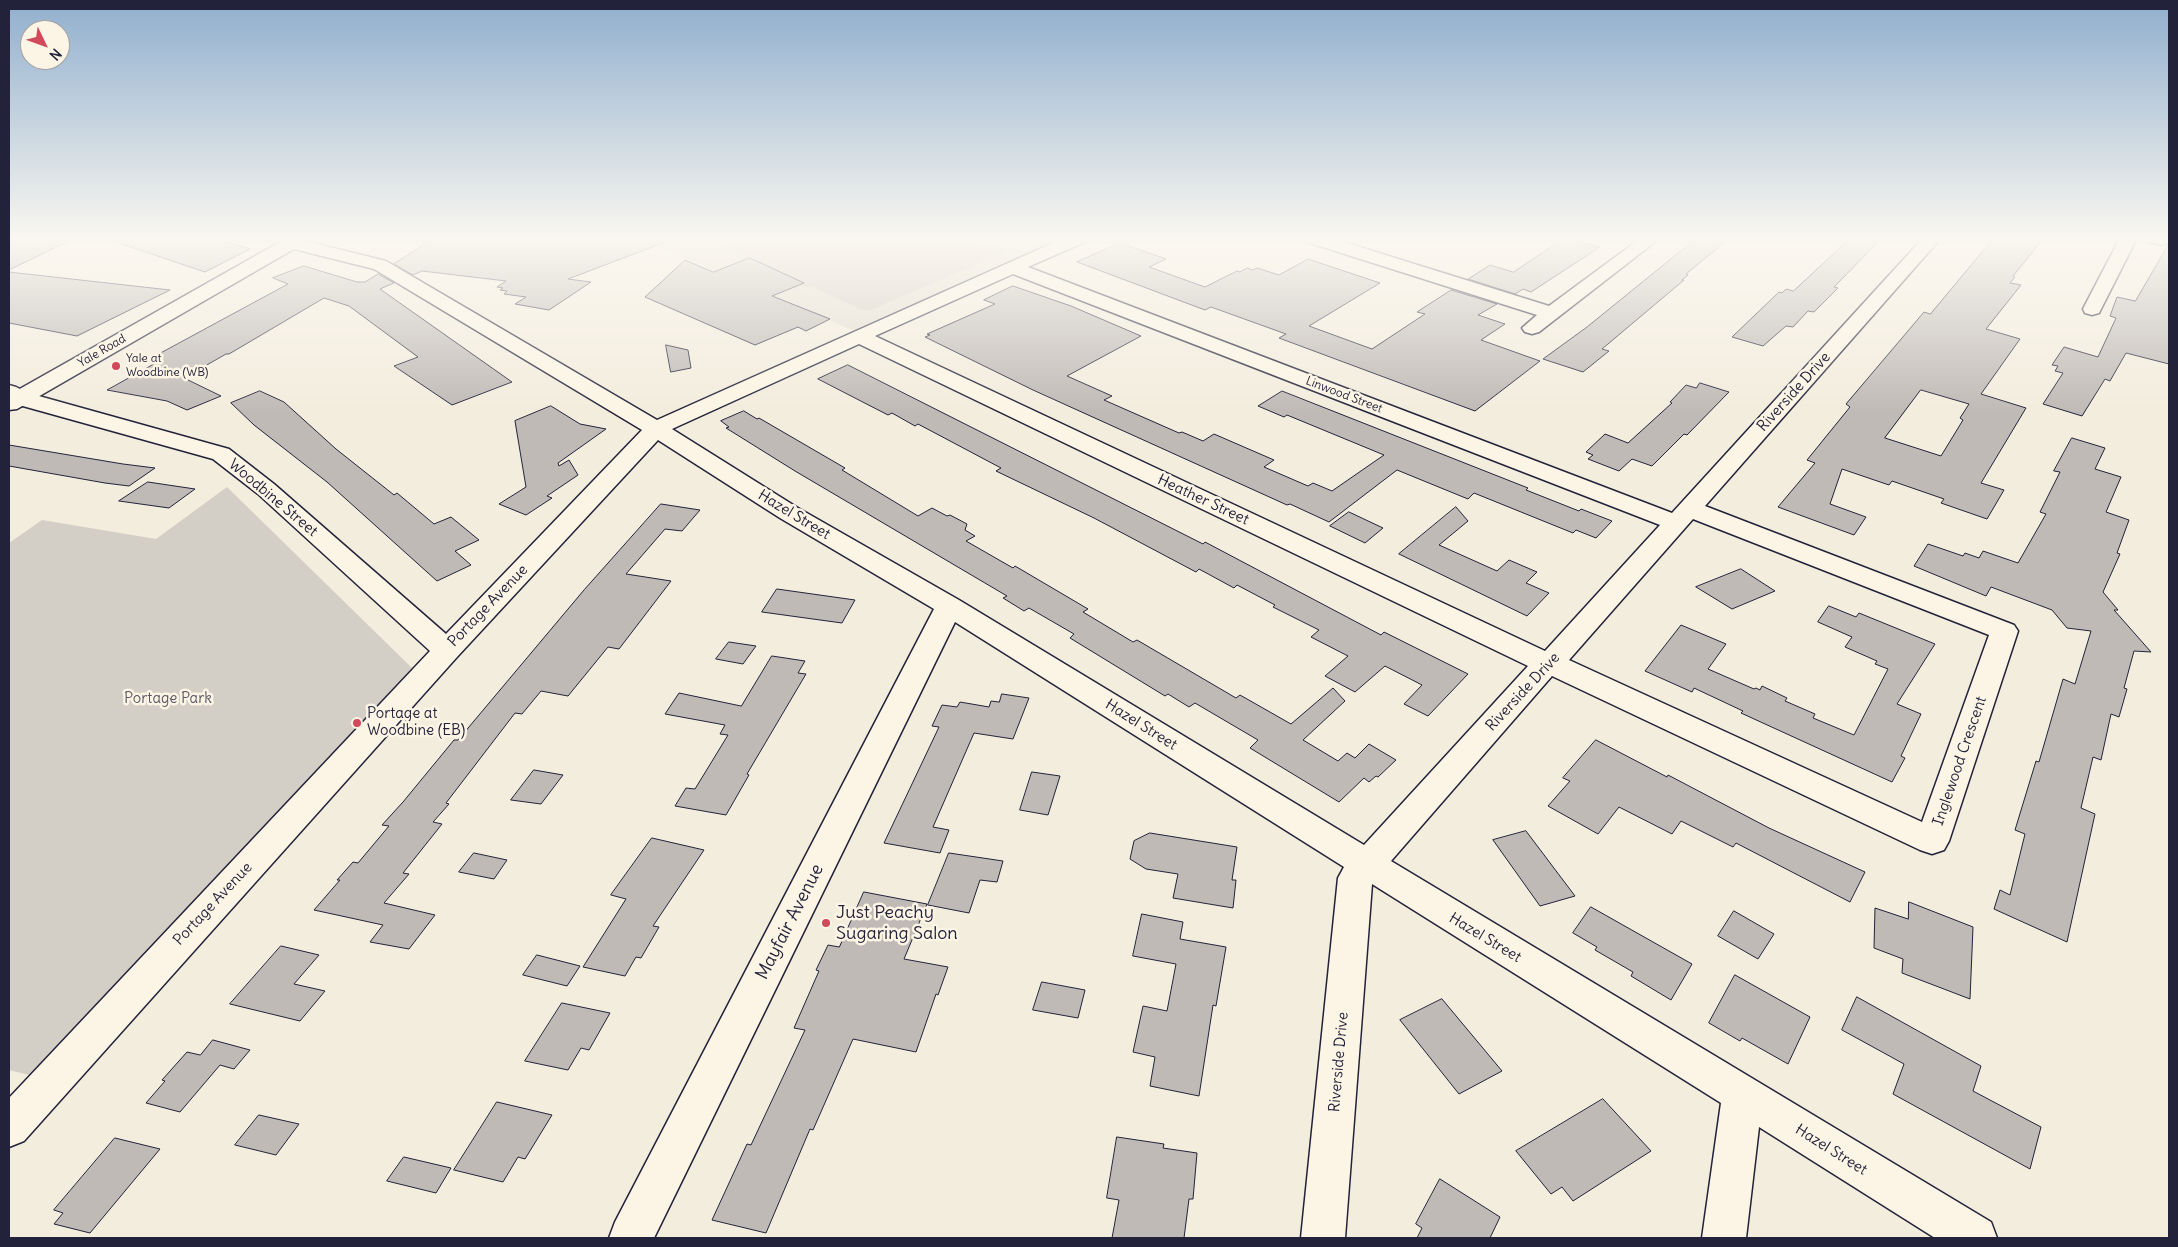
<!DOCTYPE html>
<html>
<head>
<meta charset="utf-8">
<style>
	body { margin:0 }
	#map { position:relative; width:2178px; height:1247px; overflow:hidden; background:#f3edde; font-family:Delius,sans-serif }
	canvas { display:block }
	.frame { position:absolute; inset:0; border:10px solid #22223b; pointer-events:none }
	.north { position:absolute; left:20px; top:20px; width:50px; height:50px; box-sizing:border-box; background:#fcf5e5; border:1px solid #a5a1a1; border-radius:50%; rotate:132deg; font-size:14px; font-weight:700; line-height:20px; text-align:center; color:#22223b }
	.north::after { content:''; display:block; margin:auto; width:18px; height:22px; background:#d1495b; clip-path:polygon(50% 0,100% 100%,50% 72%,0 100%) }
</style>
</head>
<body>
<div id="map">
<canvas width="2178" height="1247"></canvas>
<div class="frame"></div>
<div class="north">N</div>
</div>
<script>
const ctx = document.querySelector('canvas').getContext('2d');
ctx.lineJoin = 'round';
function fillPath(path, color) { ctx.fillStyle = color; ctx.fill(path, 'evenodd'); }
function stroke(path, color, width, dash) { ctx.strokeStyle = color; ctx.lineWidth = width; ctx.lineCap = dash ? 'butt' : 'round'; ctx.setLineDash(dash || []); ctx.stroke(path); }
function drawText(font, color, halo, rows, align = 'center') {
  ctx.font = font + ' Delius,sans-serif'; ctx.lineWidth = 5; ctx.setLineDash([]); ctx.textBaseline = 'middle'; ctx.strokeStyle = halo; ctx.fillStyle = color; for (const [text, x, y, turn = 0] of rows) {
    ctx.save(); ctx.translate(x, y); ctx.rotate((+turn || 0) * Math.PI / 180); ctx.textAlign = isNaN(turn) ? turn : align; if (halo) ctx.strokeText(text, 0, 0); ctx.fillText(text, 0, 0); ctx.restore();
  }
}
const built = new Path2D(`
	M637,238H1064L854,331Z`);
const green = new Path2D(`
	M693,238H958L983,248L988,245L1006,252L870,310H863L812,287H805L710,240L703,243Z
	M227,487L412,668L41,1078L9,1070V543L42,520L156,539Z`);
const building = new Path2D(`
	M9,238H75L9,270Z
	M116,238H215L250,249L205,272L116,242Z
	M435,238H670L671,240L568,279L591,282L549,310L515,304L526,297L504,294L507,291L500,290L503,288L497,287L506,281L422,271L413,275L394,264Z
	M1565,238L1600,247L1531,292L1523,289L1515,294L1468,279L1490,265L1513,272Z
	M1697,238H1730L1686,274L1688,275L1682,280H1684L1602,349L1609,351L1583,372L1543,359L1587,327Z
	M1851,238H1882L1834,287L1838,288L1814,312L1808,311L1793,327L1786,326L1763,346L1732,337L1779,292L1782,293L1786,289L1793,291Z
	M1994,238H2044L2013,276L2015,277L2010,283L2021,285L1986,329L2020,339L1981,394L2026,408L1981,483L2004,490L1987,519L1941,503L1944,499L1892,481L1889,485L1842,469L1830,504L1866,517L1854,535L1778,507L1815,463L1807,460L1850,407L1846,404L1924,312L1930,314ZM1921,390L1969,404L1960,418L1963,420L1941,456L1885,438Z
	M1120,243L1166,259L1149,267L1205,287L1237,271L1240,272L1247,268L1253,270L1257,268L1279,275L1308,259L1380,283L1309,326L1372,349L1425,314L1417,312L1451,290L1497,304L1478,315L1505,324L1481,340L1540,361L1475,411L1279,338L1286,334L1211,307L1205,310L1077,262Z
	M2169,244V364L2126,353L2110,381L2105,379L2082,416L2043,404L2063,373L2055,371L2058,366L2052,365L2064,347L2098,357L2116,318L2110,316L2117,297L2135,301Z
	M750,258L804,283L772,296L830,319L806,331L798,327L755,345L645,297L685,260L713,272Z
	M304,266L357,282H365L378,274L394,283L380,289L512,382L452,405L394,366L418,357L349,306L324,298L229,354H226L184,378L221,396L187,410L167,401L107,390L161,360H153L158,357L155,356L288,284L273,278Z
	M9,272L170,290L77,336L9,323Z
	M1013,286L1071,306L1141,336L1067,376L1112,396L1104,400L1179,433L1182,432L1203,441L1214,434L1274,460L1264,467L1308,486L1313,483L1332,491L1384,455L1287,415L1284,417L1258,406L1282,391L1528,488L1526,490L1579,511L1581,509L1612,521L1596,538L1576,530L1573,533L1474,493L1468,499L1397,470L1329,522L1290,504L1287,505L1033,390L925,337L930,335L927,334L995,304L984,300Z
	M666,345L688,350L691,368L671,372Z
	M848,365L1203,544L1205,542L1381,635L1384,632L1468,674L1428,716L1404,704L1422,685L1385,666L1355,692L1325,676L1348,656L1311,637L1319,630L1273,607L1275,605L1237,585L1234,588L1199,569L1196,572L1094,518L996,471L1001,468L918,424L915,426L892,413L888,415L818,379Z
	M1700,383L1729,392L1687,435L1684,434L1652,466L1632,459L1619,471L1588,459L1593,455L1586,452L1605,434L1628,443L1672,403L1670,402L1686,385L1696,388Z
	M260,391L284,402L336,449L394,495L397,493L434,524L451,517L479,540L455,551L471,565L437,581L327,482L254,425L231,403Z
	M551,406L580,424L606,429L558,463L559,466L569,460L578,475L547,496L552,498L526,515L499,504L526,487L515,421Z
	M744,411L757,419L759,418L845,468L842,470L918,516L932,508L947,516L950,515L967,524L965,530L975,536L966,541L1013,568L1015,566L1088,609L1083,612L1133,642L1137,640L1236,698L1240,695L1291,724L1333,688L1345,701L1303,740L1338,761L1347,753L1355,758L1369,744L1396,760L1378,777L1376,776L1369,782L1364,778L1339,802L1250,748L1258,740L1195,703L1189,707L1168,694L1165,696L1070,638L1074,634L1029,608L1024,611L1003,598L1007,596L795,471L726,428L729,427L721,421Z
	M2072,438L2105,448L2095,469L2121,477L2106,512L2129,520L2117,553L2120,554L2103,592L2118,610H2114L2151,652L2134,651L2124,688L2127,689L2119,717L2111,714L2101,760L2093,757L2081,808L2095,814L2067,942L1994,909L2000,890L2010,895L2025,834L2015,830L2036,761L2039,762L2063,679L2075,684L2091,631L2067,628L2052,610L1991,587L1986,596L1914,566L1928,544L1963,556L1965,553L1979,558L1983,551L2018,563L2046,514L2040,512L2060,472L2054,471Z
	M9,445L123,464L155,468L129,486L105,483L9,466Z
	M148,482L195,489L169,508L119,501Z
	M661,504L700,510L682,531L665,529L626,574L671,581L619,649L608,647L568,696L541,691L522,714L515,713L446,803L449,804L433,822L442,824L403,873L409,874L384,903L435,915L409,949L370,942L383,925L314,910L340,880H337L353,862L358,863L389,826L382,825L403,802L454,740H458L584,590Z
	M1456,507L1468,521L1439,545L1497,571L1509,560L1537,572L1526,583L1549,593L1527,616L1399,554Z
	M1349,512L1383,528L1365,543L1330,526Z
	M1741,569L1775,591L1732,609L1696,587Z
	M777,589L855,600L842,623L762,612Z
	M1829,606L1856,617L1859,613L1935,644L1897,704L1921,714L1901,756L1905,758L1892,782L1741,713L1743,711L1694,688L1692,692L1645,671L1681,625L1726,644L1708,669L1754,689L1756,688L1760,690L1762,686L1787,698L1785,701L1815,714L1813,718L1854,735L1888,669L1875,664L1877,661L1845,647L1852,637L1818,622Z
	M729,642L756,646L743,664L716,659Z
	M772,656L805,661L798,673L806,674L747,774L749,775L726,815L675,806L686,788L695,789L728,735L720,734L725,725L665,714L679,693L741,706Z
	M1002,694L1029,698L1013,739L974,733L933,827L949,830L940,853L884,843L939,727L932,726L942,705L957,707L960,702L989,707L991,701L999,702Z
	M1596,740L1667,777L1668,775L1769,828L1865,872L1850,902L1736,843L1733,847L1681,821L1672,834L1619,807L1598,834L1548,806L1570,781L1563,778Z
	M534,770L563,775L541,804L511,800Z
	M1032,772L1060,776L1048,815L1020,810Z
	M1526,831L1575,896L1540,906L1493,840Z
	M1150,833L1237,847L1232,880H1236L1233,908L1173,898L1178,874L1146,869L1130,859L1134,841Z
	M652,838L704,850L653,926L659,927L641,958L636,957L625,976L583,967L626,899L611,895Z
	M474,853L507,860L494,879L459,872Z
	M949,853L1003,861L997,882L980,880L969,913L928,905Z
	M864,892L927,904L904,959L948,967L938,995L936,994L916,1052L853,1039L813,1130L810,1129L766,1233L712,1220L747,1144L751,1145L805,1030L794,1028L819,971L816,970L828,945L839,947Z
	M1909,902L1973,927L1970,999L1902,973L1903,959L1874,948L1875,908L1908,919Z
	M1591,907L1692,964L1671,1000L1631,976L1633,972L1595,950L1597,947L1573,933Z
	M1734,911L1774,934L1758,959L1718,936Z
	M1142,914L1183,922L1180,939L1226,947L1216,1006L1213,1005L1199,1096L1150,1086L1155,1057L1133,1052L1143,1006L1167,1011L1176,964L1133,956Z
	M281,946L319,955L294,984L325,991L300,1021L230,1004Z
	M537,955L580,966L567,986L523,975Z
	M1735,975L1810,1017L1788,1064L1742,1038L1740,1041L1709,1023Z
	M1042,982L1085,990L1078,1018L1033,1010Z
	M1857,997L1981,1066L1973,1091L2041,1127L2030,1169L1893,1094L1904,1064L1842,1030Z
	M1442,999L1502,1071L1459,1094L1400,1020Z
	M562,1003L610,1013L589,1050L581,1048L568,1070L525,1061Z
	M213,1040L250,1050L234,1069L220,1065L180,1112L146,1103L165,1081L162,1080L187,1052L200,1055Z
	M1603,1099L1651,1151L1573,1201L1562,1187L1551,1194L1516,1151Z
	M497,1102L552,1115L525,1159L518,1157L503,1182L454,1170Z
	M259,1115L299,1124L276,1155L235,1145Z
	M1117,1137L1164,1144L1163,1148L1197,1153L1193,1199H1189L1184,1238H1112L1119,1200L1107,1198Z
	M115,1138L160,1149L90,1233L54,1224L63,1213L54,1210Z
	M404,1157L451,1168L436,1193L387,1181Z
	M1440,1179L1500,1217L1490,1238H1417L1422,1228L1416,1224Z`);
const street = new Path2D(`
	M293,238L386,261L657,420L1064,238H1087L1085,242L1028,267L1672,513L1923,238H1941L1705,506L2014,625L2018,631L1949,841L1944,850L1932,854L1920,850L1552,676L1391,861L1991,1222L1997,1238H1935L1759,1127L1746,1238H1702L1721,1103L1372,884L1345,1238H1301L1338,878L1344,867L955,622L654,1238H609L615,1222L934,609L780,518L658,440L457,657L24,1141L9,1147V1098L430,651L258,494L213,459L12,403L9,400V385L16,387L28,393L229,449L274,484L446,634L642,430L374,269L286,247L283,243L286,239ZM1013,274L1660,525L1545,651L875,336ZM859,344L1528,666L1364,845L959,600L798,508L672,429ZM1693,519L1989,635L1922,822L1569,660Z
	M1305,238H1331L1549,306L1641,238H1660L1539,332L1532,334L1525,332L1522,328L1537,315L1307,242Z
	M2120,238H2137L2099,313L2092,315L2085,313L2083,309Z
	M2147,238H2169V242L2162,245L2149,242Z`);
const secondary = new Path2D(`
	M287,238H308L306,242L17,409L9,410V395Z`);
const markers = [
	[116,366,5,"#d1495b"],
	[357,723,5,"#d1495b"],
	[826,923,5,"#d1495b"]
];
const farStreetnames = [
	["Yale Road",102,351,-30],
	["Linwood Street",1344,395,21]
];
const farPoinames = [
	["Yale at",126,359],
	["Woodbine (WB)",126,373]
];
const streetNames = [
	["Riverside Drive",1794,392,-48],
	["Woodbine Street",273,498,40],
	["Heather Street",1203,500,25],
	["Hazel Street",794,515,31],
	["Portage Avenue",488,606,-46],
	["Riverside Drive",1523,692,-47],
	["Hazel Street",1141,725,32],
	["Inglewood Crescent",1960,761,-71],
	["Portage Avenue",213,904,-47],
	["Hazel Street",1485,938,31],
	["Riverside Drive",1339,1062,-85],
	["Hazel Street",1831,1150,32]
];
const parkNames = [
	["Portage Park",168,699]
];
const poiNames = [
	["Portage at",367,714],
	["Woodbine (EB)",367,731]
];
const nearPoinames = [
	["Just Peachy",836,913],
	["Sugaring Salon",836,934]
];
const nearStreetnames = [
	["Mayfair Avenue",790,922,-63]
];
fillPath(built, '#e3ded2');
fillPath(green, '#d4cfc6');
fillPath(building, '#bfbab6');
stroke(building, '#22223b', 1);
stroke(street, '#22223b', 3);
stroke(secondary, '#22223b', 3);
fillPath(street, '#fcf5e5');
fillPath(secondary, '#fcf5e5');
const sky = ctx.createLinearGradient(0, 0, 0, 413);
sky.addColorStop(0, '#90afce');
sky.addColorStop(0.58, '#faf7f0');
sky.addColorStop(1, '#faf7f000');
ctx.fillStyle = sky;
ctx.fillRect(0, 0, 2178, 413);
for (const [x, y, r, color] of markers) { const dot = new Path2D(); dot.arc(x, y, r, 0, 2 * Math.PI); ctx.fillStyle = color; ctx.fill(dot); stroke(dot, '#fcf5e5', 2); }
drawText('12px', '#22223b', '#fcf5e5', farStreetnames);
drawText('12px', '#22223b', '#fcf5e5', farPoinames, 'left');
drawText('15px', '#22223b', '#fcf5e5', streetNames);
drawText('15px', '#575665', '#fcf5e5', parkNames);
drawText('15px', '#22223b', '#fcf5e5', poiNames, 'left');
drawText('18px', '#22223b', '#fcf5e5', nearPoinames, 'left');
drawText('18px', '#22223b', '#fcf5e5', nearStreetnames);
</script>
</body>
</html>
